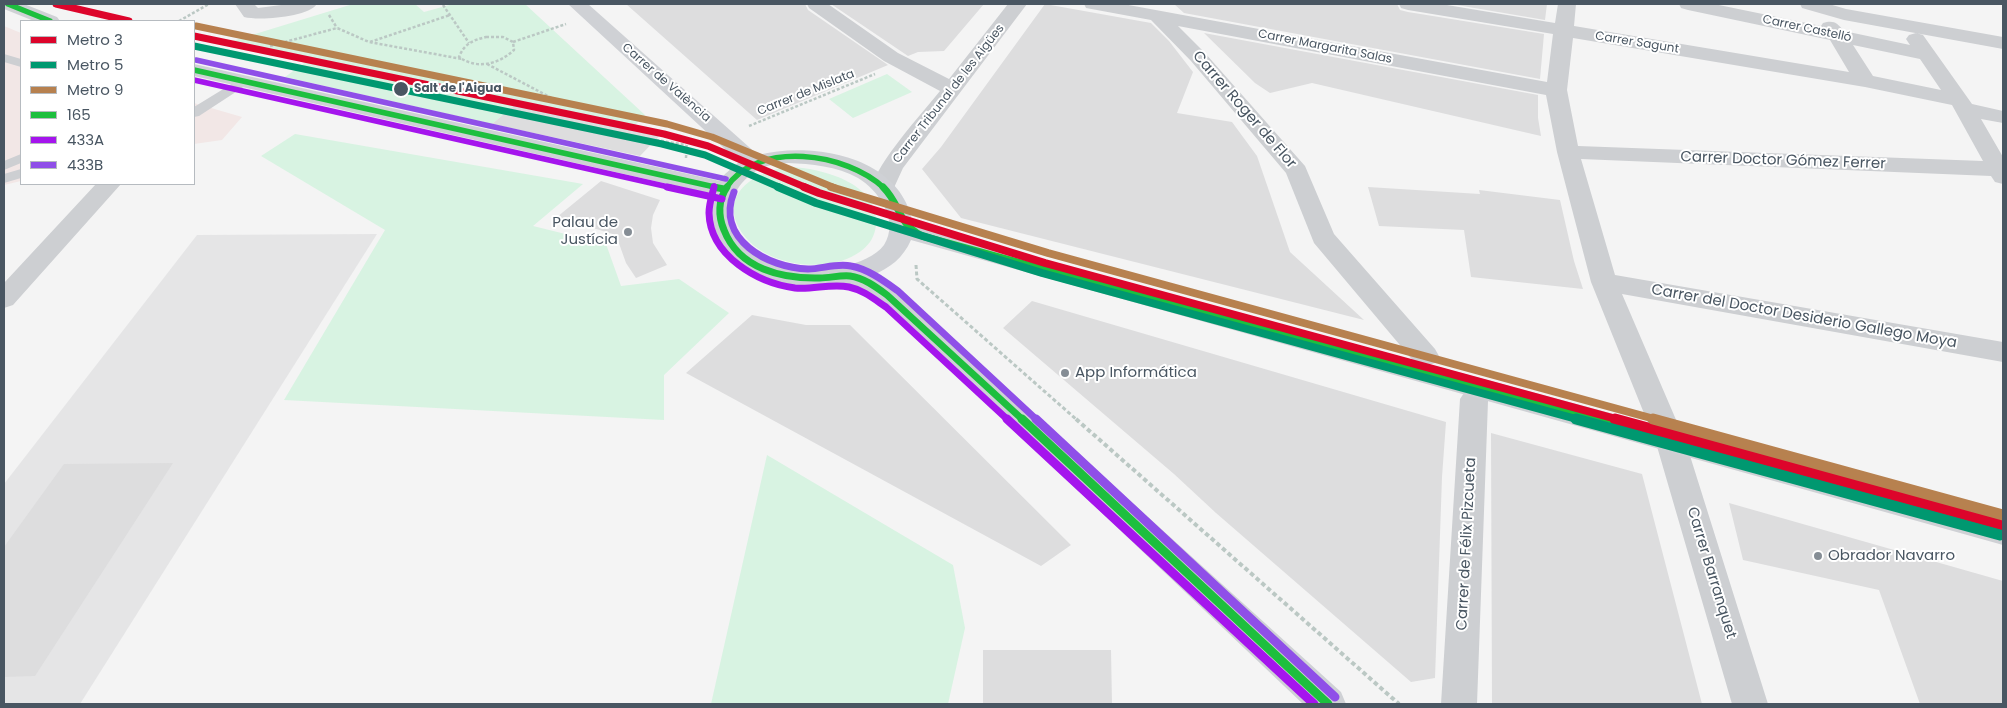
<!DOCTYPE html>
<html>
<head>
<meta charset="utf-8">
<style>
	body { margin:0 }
	#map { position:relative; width:2007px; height:708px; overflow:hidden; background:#f4f4f4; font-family:Poppins,sans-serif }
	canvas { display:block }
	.frame { position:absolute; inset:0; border:5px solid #495662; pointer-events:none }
	.legend { position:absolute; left:20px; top:20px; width:175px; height:165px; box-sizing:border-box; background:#fff; border:1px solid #b6bbc0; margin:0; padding:6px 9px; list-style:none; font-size:15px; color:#495662 }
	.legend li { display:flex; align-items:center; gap:10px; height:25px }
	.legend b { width:25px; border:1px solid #b6bbc0 }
</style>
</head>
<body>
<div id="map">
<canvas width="2007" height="708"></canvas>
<div class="frame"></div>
<ul class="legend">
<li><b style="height:6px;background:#dd052b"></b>Metro 3</li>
<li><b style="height:6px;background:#009870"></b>Metro 5</li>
<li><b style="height:6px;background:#b7814f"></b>Metro 9</li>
<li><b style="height:6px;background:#1dbf3e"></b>165</li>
<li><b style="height:6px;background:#a515ed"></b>433A</li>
<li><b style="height:6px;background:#8f4fe8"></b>433B</li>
</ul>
</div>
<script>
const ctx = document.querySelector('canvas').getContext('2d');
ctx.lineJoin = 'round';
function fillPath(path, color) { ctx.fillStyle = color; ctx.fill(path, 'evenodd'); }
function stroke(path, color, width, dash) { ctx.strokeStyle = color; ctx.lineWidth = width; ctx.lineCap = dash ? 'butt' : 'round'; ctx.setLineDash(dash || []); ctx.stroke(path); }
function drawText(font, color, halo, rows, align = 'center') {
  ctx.font = font + ' Poppins,sans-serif'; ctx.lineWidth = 4; ctx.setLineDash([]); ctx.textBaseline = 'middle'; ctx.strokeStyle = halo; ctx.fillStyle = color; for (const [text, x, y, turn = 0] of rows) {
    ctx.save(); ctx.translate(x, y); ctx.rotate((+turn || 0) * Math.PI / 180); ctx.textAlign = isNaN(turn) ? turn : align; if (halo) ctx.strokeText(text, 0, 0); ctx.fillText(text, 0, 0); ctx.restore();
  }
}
const education = new Path2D(`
	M377,234L80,704H4V484L197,235Z`);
const medical = new Path2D(`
	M4,26L21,33V181L4,185Z
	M194,103L242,117L222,140L194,144Z`);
const green = new Path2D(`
	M353,4H415L424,12L453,4H525L645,115L634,126L518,102L492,124L285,77L310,59L229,42Z
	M887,74L912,92L853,118L829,99Z
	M295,134L583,184L533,226L606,244L621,286L679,279L729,313L664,375V420L284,400L385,230L261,156Z
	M790,167C821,168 879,183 876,224C875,241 864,251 849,258C819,272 769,264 747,239C713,199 751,171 790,167Z
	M767,455L953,565L965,628L948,704H711Z`);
const building = new Path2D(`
	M626,4H805L808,10L888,65L757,120Z
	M831,4H984L944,51L918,52L908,56Z
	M1045,4L1151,23L1169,41L1193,72L1177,113L1232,122L1257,156L1290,252L1364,320L961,218L922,169L941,147Z
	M1174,4H1397L1400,10L1408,12L1544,34L1540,79L1184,13Z
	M1451,4H1547L1545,20Z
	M1204,33L1538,95V118L1541,136L1312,83L1270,93L1255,83Z
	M518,102L663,132L640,156L492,124Z
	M601,181L660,200L653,215L651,228L653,243L667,265L636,278L626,263L616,235L557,217Z
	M1368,187L1480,194L1479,190L1560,200L1574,261L1583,289L1471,277L1464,230L1379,226Z
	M1032,301L1446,422L1442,477L1435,678L1411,682L1216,513L1174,474L1003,328Z
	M752,315L806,325H850L1071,545L1041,566L686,373Z
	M1491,433L1642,474L1702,704H1492Z
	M173,463L35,676L4,677V547L64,464Z
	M1729,503L2003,581V704H1920L1879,590L1743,560Z
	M983,650H1111L1112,704H983Z`);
const pathFar2 = new Path2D(`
	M443,5L469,43
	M329,15L337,28
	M179,21L209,4
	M486,37H503L513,42L514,50C499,64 477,70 459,57C464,44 473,40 486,37Z
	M370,42L450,15
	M513,42L566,24
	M270,46L337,28L369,42L462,59
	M487,64L563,104
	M749,126L875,74
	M656,140L686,145
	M686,158L687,137`);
const pathFar1 = new Path2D(`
	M916,265L917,279L1077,420`);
const path = new Path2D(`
	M1076,419L1399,704`);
const lane = new Path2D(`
	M4,54L21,59V67L4,62Z
	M243,77L250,81L248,84L199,116L194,117V107Z
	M21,154V163L4,170V161Z
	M21,169V178L4,183V174Z`);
const street = new Path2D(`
	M235,4H254L258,8L289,4H317C308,17 260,21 244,17Z
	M807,4H828L898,53L949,79L1008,4H1027L903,168L892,192L884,194L876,192L872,187C876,164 923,112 940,91L884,61L809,8Z
	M1084,4H1123L1547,82L1553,34L1408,10L1401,8L1399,4H1441L1555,23L1558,4H1576L1574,26L1849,72L1830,40L1688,10L1681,8L1679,4H1714L1821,26L1823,23C1834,20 1837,23 1844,31L1910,45L1906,39L1909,35L1916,33L1923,35L1972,104L2003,111V123L1981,119L2003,157V184L1995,182L1991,176L1581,159L1615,275L2003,342V362L1622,294L1686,443L1768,704H1732L1656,443L1591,282L1557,152L1546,95L1178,26L1205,53L1305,166L1334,234L1435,349L1439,356L1435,363L1425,366L1415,363L1314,243L1286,173L1191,61L1151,20L1086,8ZM1573,38L1865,87L1952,105L1983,161L1578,146L1567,90ZM1853,45L1920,59L1941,90L1873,76Z
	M1800,4H1829L1846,9L2003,37V49L1844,20L1802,8Z
	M96,184H121L13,305L4,308V283Z
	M1487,380L1497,384L1501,391L1497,398L1488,401L1477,704H1441L1460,399L1468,387Z`);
const secondary = new Path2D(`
	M4,4H24L57,17L60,21H34L4,9Z
	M568,4H588L758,155C812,141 899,156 912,220L931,230L2003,519V545L911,240C903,258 890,268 873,275L901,293L1341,692L1346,704H1303L883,305C873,299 861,289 850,285C839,282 827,287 816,287C779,288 739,277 718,244C708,228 705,211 712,194L194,76V64L720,181L725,174L739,162ZM788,163C811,164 837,166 858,178C878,190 900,220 884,245C876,256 858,263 845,266C821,272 790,273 767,262C726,241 717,189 762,168C770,164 780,164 788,163Z`);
const bus1Far2 = new Path2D(`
	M8,4L50,21
	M194,70L719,188
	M726,188C758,139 847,153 884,188`);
const bus1Far1 = new Path2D(`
	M713,187L724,189
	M727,187C718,200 718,216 724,230C739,269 782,279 820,278C830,278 840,275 850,276C864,278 876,287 887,295L1023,420
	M883,187C902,206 896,222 922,236L1595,420`);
const bus1 = new Path2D(`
	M1022,419L1328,704
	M1590,419L2003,532`);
const bus2Far2 = new Path2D(`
	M194,80L673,188
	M714,188V186`);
const bus2Far1 = new Path2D(`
	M667,187L722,199
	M714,187C712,195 709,204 709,213C710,256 758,283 795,288C813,290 831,283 849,287C863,290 874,299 886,307L1008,420`);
const bus2 = new Path2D(`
	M1007,419L1314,704`);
const bus3Far2 = new Path2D(`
	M196,60L726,179`);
const bus3Far1 = new Path2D(`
	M734,192C715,239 768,268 808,269C822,269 836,263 851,266C868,269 884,281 898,291L1037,420`);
const bus3 = new Path2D(`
	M1036,419L1335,697`);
const metro1Far2 = new Path2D(`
	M56,4L129,21
	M194,36L664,134L708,146L807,188`);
const metro1Far1 = new Path2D(`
	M804,187L819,193L1045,263L1620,420`);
const metro1 = new Path2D(`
	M1615,419L2003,525`);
const metro2Far2 = new Path2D(`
	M194,46L662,144L705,155L781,188`);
const metro2Far1 = new Path2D(`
	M778,187L816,203L1042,273L1580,420`);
const metro2 = new Path2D(`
	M1576,419L2000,535`);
const metro3Far2 = new Path2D(`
	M196,26L667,124L712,137L835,188`);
const metro3Far1 = new Path2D(`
	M831,187L1048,253L1658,420`);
const metro3 = new Path2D(`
	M1653,419L2003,515`);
const markers = [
	[401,89,8,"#495662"],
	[628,232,5,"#858d95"],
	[1065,373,5,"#858d95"],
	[1818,556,5,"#858d95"]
];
const farStreetnames = [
	["Carrer Castelló",1807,29,12],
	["Carrer Sagunt",1637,43,9],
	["Carrer Margarita Salas",1325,47,11],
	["Carrer de València",666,83,41],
	["Carrer de Mislata",806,93,-22],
	["Carrer Tribunal de les Aigües",949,94,-52]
];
const farStopnames = [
	["Salt de l'Aigua",414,89]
];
const streetNames = [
	["Carrer Roger de Flor",1244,110,49],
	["Carrer Doctor Gómez Ferrer",1783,161,2],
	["Carrer del Doctor Desiderio Gallego Moya",1804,317,10],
	["Carrer de Félix Pizcueta",1467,544,-87],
	["Carrer Barranquet",1711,573,73]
];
const poiNames = [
	["Palau de",618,223,"right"],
	["Justícia",618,240,"right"],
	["App Informática",1075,373],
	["Obrador Navarro",1828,556]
];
fillPath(education, '#e5e5e6');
fillPath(medical, '#f2e7e6');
fillPath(green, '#d8f3e2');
fillPath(building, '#ddddde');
stroke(pathFar2, '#bbc8c4', 2.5, [3, 2]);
stroke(pathFar1, '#bbc8c4', 3, [4, 2.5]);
stroke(path, '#bbc8c4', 4, [4.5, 3]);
fillPath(lane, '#cdcfd2');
fillPath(street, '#cdcfd2');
fillPath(secondary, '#cfd1d5');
stroke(bus1Far2, '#1dbf3e', 5.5);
stroke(bus1Far1, '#1dbf3e', 7);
stroke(bus1, '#1dbf3e', 9);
stroke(bus2Far2, '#a515ed', 5.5);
stroke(bus2Far1, '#a515ed', 7);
stroke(bus2, '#a515ed', 9);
stroke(bus3Far2, '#8f4fe8', 5.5);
stroke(bus3Far1, '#8f4fe8', 7);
stroke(bus3, '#8f4fe8', 9);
stroke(metro1Far2, '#dd052b', 7);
stroke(metro1Far1, '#dd052b', 8);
stroke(metro1, '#dd052b', 11);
stroke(metro2Far2, '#009870', 7);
stroke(metro2Far1, '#009870', 8);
stroke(metro2, '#009870', 11);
stroke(metro3Far2, '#b7814f', 7);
stroke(metro3Far1, '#b7814f', 8);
stroke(metro3, '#b7814f', 11);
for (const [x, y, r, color] of markers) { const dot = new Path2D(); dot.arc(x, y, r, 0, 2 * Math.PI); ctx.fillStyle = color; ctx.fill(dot); stroke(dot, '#fff', 2); }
drawText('12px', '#495662', '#fff', farStreetnames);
drawText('bold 12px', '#495662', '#fff', farStopnames, 'left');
drawText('15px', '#495662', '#fff', streetNames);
drawText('15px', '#495662', '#fff', poiNames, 'left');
</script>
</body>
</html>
